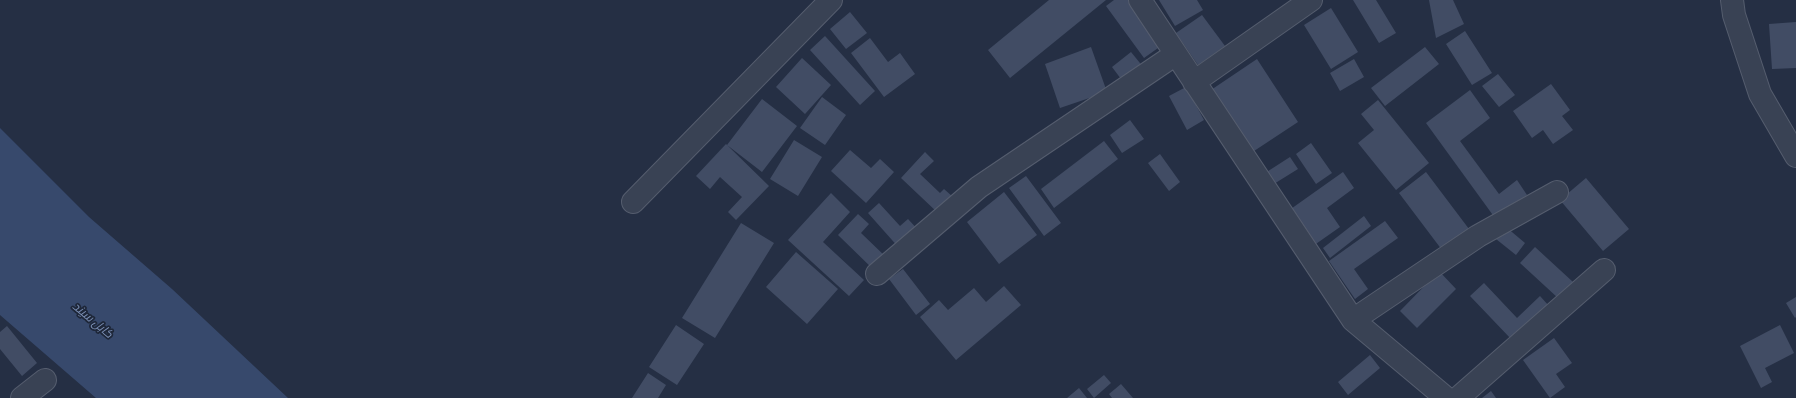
<!DOCTYPE html>
<html>
<head>
<meta charset="utf-8">
<style>
	body { margin:0 }
	canvas { display:block; background:#252f44 }
</style>
</head>
<body>
<canvas width="1796" height="398"></canvas>
<script>
const ctx = document.querySelector('canvas').getContext('2d');
ctx.lineJoin = 'round';
function fillPath(path, color) { ctx.fillStyle = color; ctx.fill(path, 'evenodd'); }
function stroke(path, color, width, dash) { ctx.strokeStyle = color; ctx.lineWidth = width; ctx.lineCap = dash ? 'butt' : 'round'; ctx.setLineDash(dash || []); ctx.stroke(path); }
function drawText(font, color, halo, rows, align = 'center') {
  ctx.font = font + ' "Source Sans 3",Cairo,sans-serif'; ctx.lineWidth = 3.5; ctx.setLineDash([]); ctx.textBaseline = 'middle'; ctx.strokeStyle = halo; ctx.fillStyle = color; for (const [text, x, y, turn = 0] of rows) {
    ctx.save(); ctx.translate(x, y); ctx.rotate((+turn || 0) * Math.PI / 180); ctx.textAlign = isNaN(turn) ? turn : align; if (halo) ctx.strokeText(text, 0, 0); ctx.fillText(text, 0, 0); ctx.restore();
  }
}
const water = new Path2D(`
	M0,128L89,217L172,289L288,398H96L0,315Z`);
const building = new Path2D(`
	M1049,0H1106L1010,78L988,50Z
	M1114,0H1134L1165,43L1144,58L1106,6Z
	M1159,0H1197L1203,10L1175,26Z
	M1353,0H1376L1396,33L1379,43Z
	M1429,0H1453L1464,24L1436,38Z
	M1331,8L1358,52L1331,69L1304,25Z
	M850,12L867,33L846,49L830,29Z
	M1202,15L1225,46L1198,65L1176,33Z
	M1796,22V68L1772,69L1769,24Z
	M1465,31L1492,73L1472,85L1446,44Z
	M825,36L875,91L860,105L810,50Z
	M870,38L888,62L900,53L915,74L884,97L851,53Z
	M1091,47L1107,92L1060,108L1045,64Z
	M1425,47L1439,64L1385,106L1371,88Z
	M1131,52L1144,68L1124,83L1112,67Z
	M802,58L831,85L805,114L776,87Z
	M1257,59L1298,122L1251,153L1211,90Z
	M1354,59L1364,77L1340,91L1330,73Z
	M1498,74L1515,95L1499,107L1482,86Z
	M1551,84L1570,110L1562,116L1573,130L1553,144L1543,130L1532,138L1513,111Z
	M1186,87L1204,120L1187,130L1169,96Z
	M1470,90L1490,118L1460,141L1499,194L1517,180L1527,195L1495,218L1426,123Z
	M822,97L846,115L825,145L800,128Z
	M762,99L797,126L762,172L727,145Z
	M1378,100L1429,163L1396,190L1358,143L1374,130L1361,114Z
	M1130,120L1144,139L1122,153L1110,135Z
	M794,140L822,157L798,196L770,179Z
	M1104,141L1118,159L1054,208L1041,189Z
	M1311,143L1332,173L1316,184L1296,154Z
	M726,144L769,186L736,220L728,212L742,197L720,177L710,189L696,176Z
	M850,150L871,168L880,159L894,172L866,203L831,171Z
	M925,152L934,161L920,174L940,193L944,189L953,197L938,213L901,178Z
	M1160,154L1180,182L1169,191L1148,163Z
	M1290,157L1298,169L1269,187L1262,175Z
	M1343,172L1354,188L1327,208L1340,227L1313,246L1288,211Z
	M1426,172L1469,229L1442,250L1399,193Z
	M1026,176L1061,223L1044,236L1009,188Z
	M1586,178L1629,229L1603,251L1560,200Z
	M1004,192L1037,235L999,264L967,222Z
	M831,193L850,212L823,242L864,280L849,296L788,240Z
	M879,203L900,226L908,219L920,232L900,249L868,213Z
	M858,214L869,224L861,233L887,258L875,271L838,235Z
	M1364,216L1371,226L1330,258L1323,248Z
	M1385,221L1398,238L1354,269L1368,289L1355,299L1329,261Z
	M741,223L774,243L715,338L682,318Z
	M1506,227L1525,243L1516,255L1496,239Z
	M1535,247L1573,282L1558,298L1520,263Z
	M796,252L838,289L807,324L766,287Z
	M903,269L930,304L916,315L889,279Z
	M1439,271L1456,289L1417,328L1400,311Z
	M1484,283L1517,318L1540,296L1549,306L1512,340L1470,296Z
	M1004,286L1021,305L956,360L920,317L939,300L948,310L974,288L986,302Z
	M1796,297V317L1795,318L1786,303Z
	M676,325L704,344L677,385L649,367Z
	M1780,325L1794,353L1765,368L1772,382L1761,388L1740,346Z
	M7,326L37,363L22,376L0,349V332Z
	M1554,338L1572,363L1556,374L1565,387L1550,398L1523,360Z
	M1370,355L1380,368L1348,395L1338,382Z
	M648,373L666,385L658,398H632Z
	M1104,375L1111,383L1094,398L1087,389Z
	M1121,384L1133,398H1112L1109,394Z
	M1079,388L1087,398H1067Z
	M1491,391L1496,398H1482Z`);
const street = new Path2D(`
	M1140,0L1353,320L1446,398
	M1732,0L1734,15L1760,94L1796,156
	M1194,82L1311,0
	M633,202L831,0
	M877,274L979,187L1176,54
	M1353,320L1478,236L1557,192
	M22,398L45,380
	M1458,398L1604,270`);
const waterNames = [
	["کابل سيند",92,321,40]
];
fillPath(water, '#37496c');
fillPath(building, '#414c64');
stroke(street, '#555d6e', 24);
stroke(street, '#394254', 22);
drawText('italic 12px', '#7c90b6', '#1e2739', waterNames);
</script>
</body>
</html>
